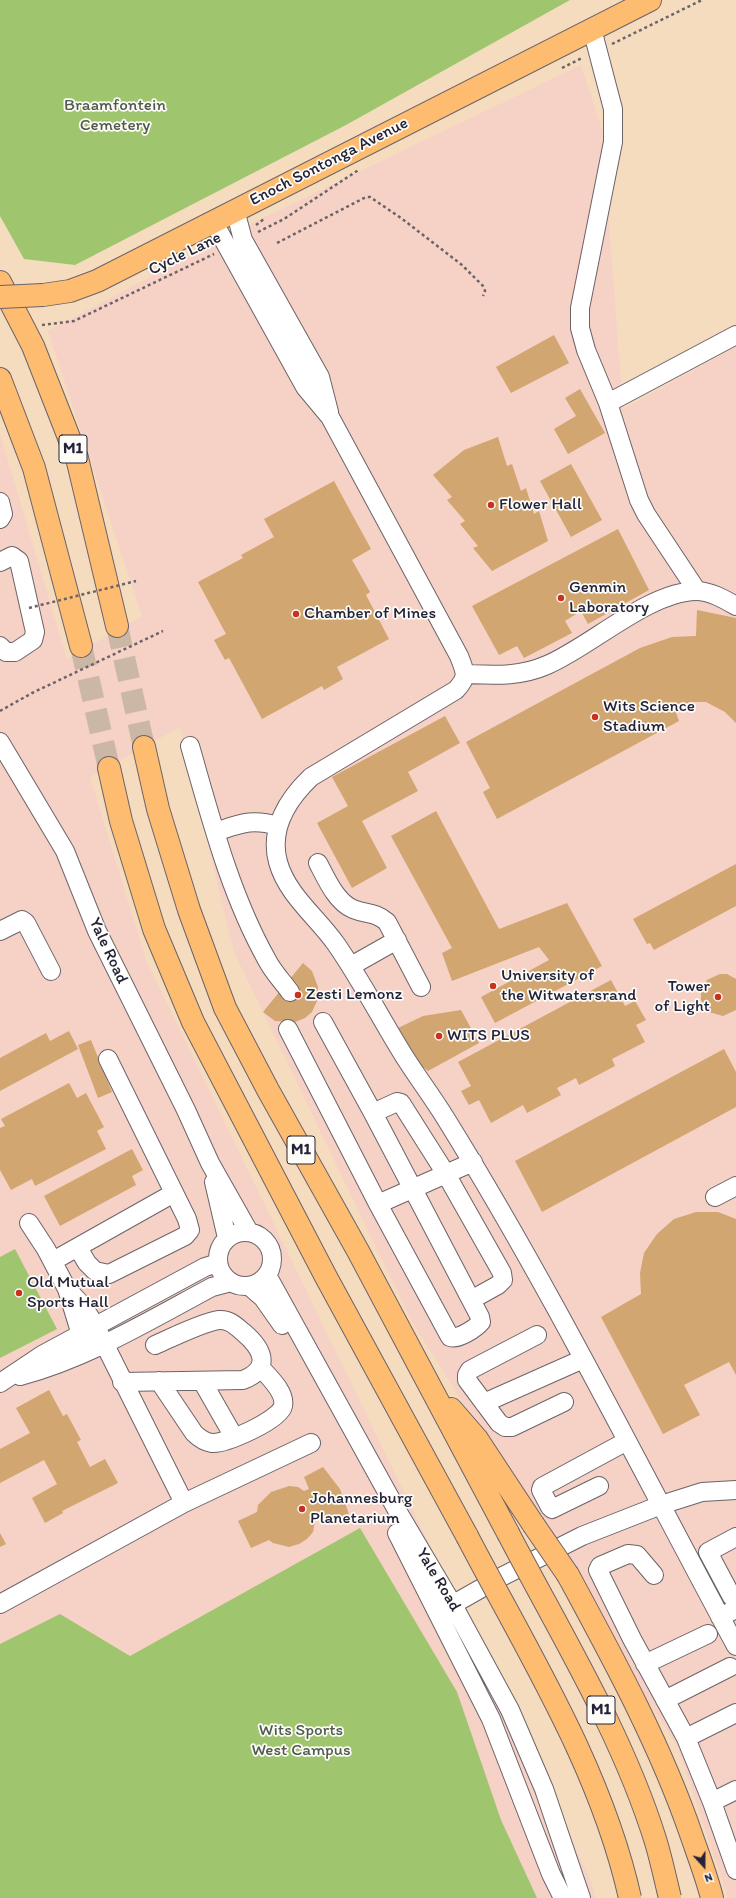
<!DOCTYPE html>
<html>
<head>
<meta charset="utf-8">
<style>
	body { margin:0 }
	#map { position:relative; width:736px; height:1898px; overflow:hidden; background:#f5dcbf; font-family:Itim,sans-serif }
	canvas { display:block }
	.north { position:absolute; left:684px; top:1846px; width:40px; height:40px; -webkit-text-stroke:3px #fdfcf7; paint-order:stroke; rotate:159deg; font-size:11px; font-weight:700; line-height:16px; text-align:center; color:#22223b }
	.north::after { content:''; display:block; margin:auto; width:14px; height:18px; background:#22223b; clip-path:polygon(50% 0,100% 100%,50% 72%,0 100%) }
</style>
</head>
<body>
<div id="map">
<canvas width="736" height="1898"></canvas>
<div class="north">N</div>
</div>
<script>
const ctx = document.querySelector('canvas').getContext('2d');
ctx.lineJoin = 'round';
function fillPath(path, color) { ctx.fillStyle = color; ctx.fill(path, 'evenodd'); }
function stroke(path, color, width, dash) { ctx.strokeStyle = color; ctx.lineWidth = width; ctx.lineCap = dash ? 'butt' : 'round'; ctx.setLineDash(dash || []); ctx.stroke(path); }
function drawText(font, color, halo, rows, align = 'center') {
  ctx.font = font + ' Itim,sans-serif'; ctx.lineWidth = 3.5; ctx.setLineDash([]); ctx.textBaseline = 'middle'; ctx.strokeStyle = halo; ctx.fillStyle = color; for (const [text, x, y, turn = 0] of rows) {
    ctx.save(); ctx.translate(x, y); ctx.rotate((+turn || 0) * Math.PI / 180); ctx.textAlign = isNaN(turn) ? turn : align; if (halo) ctx.strokeText(text, 0, 0); ctx.fillText(text, 0, 0); ctx.restore();
  }
}
const built = new Path2D(`
	M581,65L602,130L623,409L736,347V1898H728L678,1748L411,1320L234,952L180,727L90,777L146,960L534,1760L592,1883L595,1898H0V434L67,659L142,616L48,331L246,226Z`);
const green = new Path2D(`
	M0,0H570L346,125L75,265L24,259L0,216Z
	M15,1249L57,1329L0,1358V1257Z
	M360,1528L457,1692L501,1820L537,1898H0V1644L60,1614L130,1656Z`);
const building = new Path2D(`
	M554,335L569,363L511,393L496,367Z
	M580,389L605,433L568,454L554,429L576,416L565,398Z
	M498,437L507,466L512,464L521,491L526,488L534,514L539,511L548,541L492,571L473,548L478,546L460,524L465,521L447,500L452,497L433,475L464,450Z
	M571,464L602,520L571,537L540,481Z
	M334,481L371,549L352,560L370,592L366,595L389,639L337,667L343,679L324,690L322,686L262,719L229,658L225,660L214,640L226,634L198,582L243,558L241,555L274,537L264,519Z
	M618,529L649,590L588,624L581,611L565,621L572,633L524,658L517,646L499,655L472,606Z
	M697,610L736,618V723L725,712L706,702H690L675,710L679,721L497,819L483,792L490,788L466,742L640,648L672,637L696,636Z
	M445,716L460,743L408,772L418,791L362,821L387,868L352,888L317,823L348,806L332,777Z
	M436,811L499,929L567,903L602,966L495,1023L481,997L549,960L539,947L452,981L442,953L452,948L391,836Z
	M736,864V906L654,950L650,943L647,944L633,919Z
	M303,963L312,971L318,987L317,1001L312,1012L305,1018L295,1022L275,1021L263,1012Z
	M720,974H727L736,979V1010L723,1016L709,1012L701,1000V993L707,980Z
	M611,980L625,1006L635,1001L646,1020L636,1025L645,1042L612,1059L615,1066L579,1085L576,1078L557,1088L561,1095L527,1113L523,1105L491,1123L479,1100L469,1105L461,1091L471,1086L458,1062Z
	M461,1010L479,1043L428,1071L416,1061L398,1028L423,1016Z
	M69,1031L78,1049L0,1091V1058L46,1033L50,1041Z
	M91,1040L112,1092L98,1098L78,1045Z
	M724,1049L736,1072V1107L542,1212L515,1161Z
	M69,1083L77,1098L86,1093L104,1127L97,1131L106,1149L35,1186L32,1179L11,1190L0,1170V1128L5,1126L1,1119Z
	M132,1149L143,1170L132,1176L136,1185L60,1226L44,1196Z
	M696,1212H718L736,1219V1375L729,1362L684,1385L700,1415L663,1434L601,1317L641,1294L640,1273L644,1253L657,1234L674,1219Z
	M49,1390L63,1416L67,1414L81,1440L77,1442L90,1467L105,1459L118,1483L62,1511L63,1513L45,1523L32,1498L57,1484L44,1460L0,1483V1449L30,1433L16,1408Z
	M323,1467L340,1489L349,1514L327,1523L321,1514L316,1516L313,1532L307,1539L299,1544L289,1547L273,1543L269,1540L251,1548L238,1521L257,1512L258,1505L271,1492L289,1486L298,1487L304,1491L309,1489L304,1477Z
	M0,1533L6,1544L0,1547Z`);
const highwayTunnel = new Path2D(`
	M117,626L144,747
	M81,646L109,768`);
const path = new Path2D(`
	M612,44L702,0
	M562,68L582,58
	M256,225L264,219
	M258,232L284,219L360,169
	M277,243L366,197H370L401,218L462,265L484,287L485,291L483,296
	M42,325L74,321L214,254
	M0,711L32,693L163,631`);
const minor = new Path2D(`
	M592,29L613,109V142L580,308V328L586,350L608,403L639,500L646,514L697,591
	M235,210L243,240L320,377L329,412
	M213,221L305,387L330,417L459,656C465,672 469,676 456,690L311,777C288,799 269,829 278,862C287,895 317,917 336,944C361,980 381,1019 404,1056C418,1078 433,1098 446,1119C552,1290 641,1470 736,1646
	M608,403L736,335
	M0,502L3,514L0,519
	M0,562L12,556L19,561L35,632L33,640L15,652H6L0,646
	M466,674C494,675 520,677 547,665C590,647 648,592 696,591C710,591 724,599 736,606
	M0,742L65,851L97,931L186,1110L210,1163L249,1232
	M190,746C211,819 230,894 267,960C273,972 283,982 290,992
	M215,832C240,824 251,818 278,826
	M318,863C326,878 336,902 353,909C367,915 374,911 387,922L421,987
	M0,931L22,920L26,923L51,971
	M351,966L397,940
	M288,1029L378,1204L450,1337C458,1340 476,1328 481,1322L480,1317L373,1113L323,1022
	M373,1113L397,1102L401,1103L446,1174L502,1273L503,1280L498,1285L471,1300
	M214,1182L227,1238
	M715,1197L736,1186
	M378,1204L473,1162
	M29,1223L46,1249L67,1289L81,1335L86,1344
	M218 1259a27 27 0 1 1 54 0a27 27 0 1 1-54 0Z
	M78,1248L87,1263L95,1271L109,1274L185,1236L190,1230L187,1219L108,1059
	M53,1261L174,1193
	M267,1275L398,1512L453,1605L510,1710L544,1789L581,1898
	M249,1286L263,1298L282,1325
	M67,1289L83,1306L96,1327L184,1503
	M537,1335L470,1370L467,1375V1380L499,1423L505,1427H512L564,1402
	M20,1376C88,1358 150,1320 212,1287L231,1282
	M159,1381L194,1433C199,1438 204,1442 212,1443C226,1444 280,1420 283,1406C286,1392 268,1376 260,1367
	M202,1381L234,1437
	M122,1382L243,1380C273,1368 262,1348 243,1332C236,1326 229,1319 219,1320C203,1322 171,1338 155,1345
	M0,1383L42,1355L205,1267L218,1263
	M484,1403L583,1359
	M599,1486L552,1509L550,1507L541,1490L542,1487L627,1441
	M397,1533L491,1719L551,1874L563,1898
	M654,1575L637,1555L628,1554L600,1566L598,1570L632,1639L686,1738L712,1802L736,1870
	M732,1597L708,1552L736,1537
	M0,1604L184,1503L311,1443
	M443,1610L503,1576L582,1536L661,1505L702,1492L736,1490
	M720,1617L736,1609
	M645,1664L708,1634
	M665,1700L730,1667
	M686,1738L736,1713
	M712,1802L736,1790`);
const major = new Path2D(`
	M43,295L70,291L97,281L650,0`);
const highway = new Path2D(`
	M0,282L33,346L77,458L117,626
	M0,379L34,468L81,646
	M144,747L158,809L189,910L225,1008L268,1090L358,1251L508,1533
	M109,768L121,821L154,929L193,1022L326,1277L467,1536
	M451,1409L477,1439L533,1524
	M568,1575C614,1660 661,1746 692,1837C699,1857 707,1878 712,1898`);
const pathBridge = new Path2D(`
	M29,608L136,581`);
const majorBridge = new Path2D(`
	M0,297L43,295`);
const highwayBridge = new Path2D(`
	M533,1524L568,1575
	M508,1533C560,1633 621,1731 655,1839C661,1858 665,1878 670,1898
	M467,1536C528,1653 601,1768 630,1898`);
const markers = [
	[491,505,4,"#c8321e"],
	[561,598,4,"#c8321e"],
	[296,614,4,"#c8321e"],
	[595,717,4,"#c8321e"],
	[493,986,4,"#c8321e"],
	[298,995,4,"#c8321e"],
	[718,997,4,"#c8321e"],
	[439,1036,4,"#c8321e"],
	[19,1293,4,"#c8321e"],
	[302,1509,4,"#c8321e"]
];
const shields = [
	[73,449,28],
	[301,1150,28],
	[601,1710,28]
];
const shieldNames = [
	["M1",73,449],
	["M1",301,1150],
	["M1",601,1710]
];
const parkNames = [
	["Braamfontein",115,106],
	["Cemetery",115,126],
	["Wits Sports",301,1731],
	["West Campus",301,1751]
];
const streetNames = [
	["Enoch Sontonga Avenue",329,162,-27],
	["Cycle Lane",185,254,-26],
	["Yale Road",108,951,65],
	["Yale Road",438,1580,59]
];
const poiNames = [
	["Flower Hall",499,505],
	["Genmin",569,588],
	["Laboratory",569,608],
	["Chamber of Mines",304,614],
	["Wits Science",603,707],
	["Stadium",603,727],
	["University of",501,976],
	["the Witwatersrand",501,996],
	["Tower",710,987,"right"],
	["of Light",710,1007,"right"],
	["Zesti Lemonz",306,995],
	["WITS PLUS",447,1036],
	["Old Mutual",27,1283],
	["Sports Hall",27,1303],
	["Johannesburg",310,1499],
	["Planetarium",310,1519]
];
fillPath(built, '#f6d1c5');
fillPath(green, '#a0c56f');
fillPath(building, '#d1a671');
stroke(highwayTunnel, '#cbb7a5', 22, [22, 11]);
stroke(minor, '#6c6369', 20);
stroke(major, '#6c6369', 24);
stroke(highway, '#6c6369', 24);
stroke(path, '#6c6369', 2.5, [3, 3]);
stroke(minor, '#fff', 18);
stroke(major, '#fdbc70', 22);
stroke(highway, '#fdbc70', 22);
stroke(majorBridge, '#6c6369', 24, []);
stroke(highwayBridge, '#6c6369', 24, []);
stroke(pathBridge, '#6c6369', 2.5, [3, 3]);
stroke(majorBridge, '#fdbc70', 22);
stroke(highwayBridge, '#fdbc70', 22);
for (const [x, y, r, color] of markers) { const dot = new Path2D(); dot.arc(x, y, r, 0, 2 * Math.PI); ctx.fillStyle = color; ctx.fill(dot); stroke(dot, '#fdfcf7', 1.5); }
for (const [x, y, w] of shields) { const box = new Path2D(); box.roundRect(x - w / 2, y - 14, w, 28, 3); ctx.fillStyle = '#fdfcf7'; ctx.fill(box); stroke(box, '#22223b', 1); }
drawText('bold 16px', '#22223b', null, shieldNames);
drawText('17px', '#4e5b4d', '#fdfcf7', parkNames);
drawText('17px', '#22223b', '#fdfcf7', streetNames);
drawText('17px', '#22223b', '#fdfcf7', poiNames, 'left');
</script>
</body>
</html>
